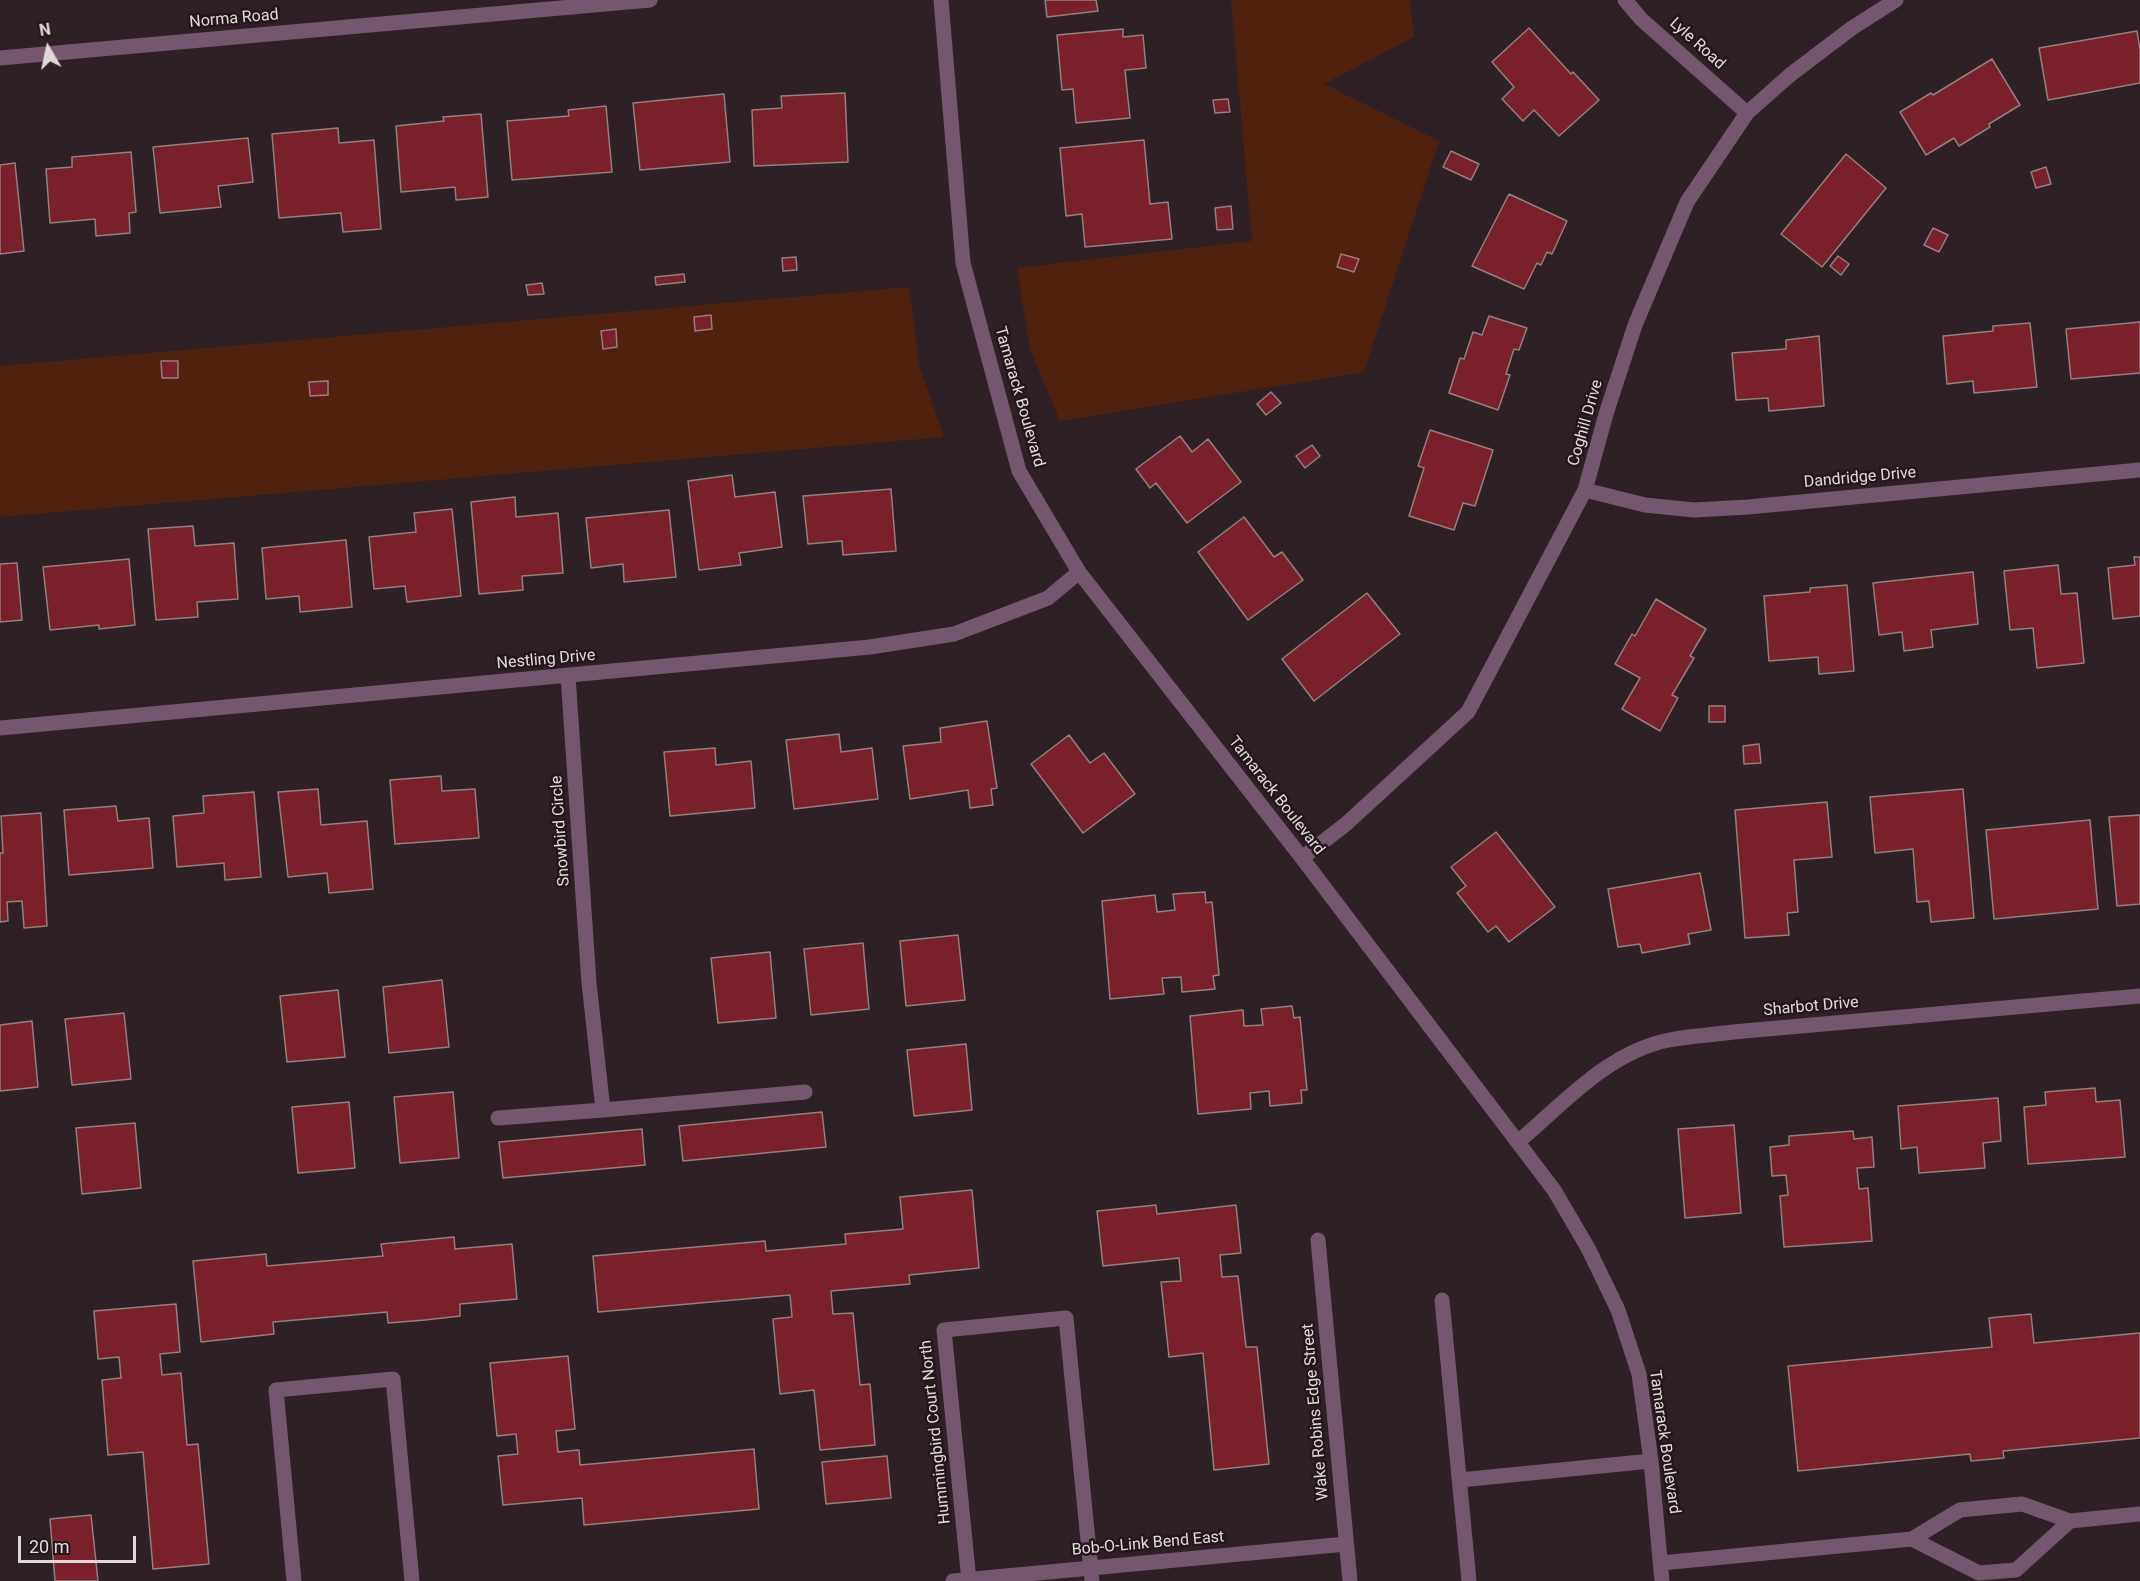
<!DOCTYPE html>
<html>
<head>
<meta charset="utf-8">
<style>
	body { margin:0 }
	#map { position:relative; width:2140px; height:1581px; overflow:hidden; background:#2e2125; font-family:Roboto,sans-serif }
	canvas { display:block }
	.north { position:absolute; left:18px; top:18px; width:60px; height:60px; -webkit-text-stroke:4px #24171c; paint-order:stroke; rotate:351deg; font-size:16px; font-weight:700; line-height:24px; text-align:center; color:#e1d8db }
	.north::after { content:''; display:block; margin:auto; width:21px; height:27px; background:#e1d8db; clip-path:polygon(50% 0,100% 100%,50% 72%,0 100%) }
	.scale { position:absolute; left:18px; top:1536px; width:118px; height:27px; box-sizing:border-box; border:3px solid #e1d8db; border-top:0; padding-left:8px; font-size:18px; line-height:21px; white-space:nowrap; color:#e1d8db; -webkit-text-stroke:4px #24171c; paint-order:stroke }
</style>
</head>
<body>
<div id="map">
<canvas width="2140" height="1581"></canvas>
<div class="north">N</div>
<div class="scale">20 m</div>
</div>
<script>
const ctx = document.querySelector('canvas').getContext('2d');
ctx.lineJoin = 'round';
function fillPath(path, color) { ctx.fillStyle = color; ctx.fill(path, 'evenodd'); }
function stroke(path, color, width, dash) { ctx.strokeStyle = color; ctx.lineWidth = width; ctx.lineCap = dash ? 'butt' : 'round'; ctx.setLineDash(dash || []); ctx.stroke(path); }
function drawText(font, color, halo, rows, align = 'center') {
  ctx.font = font + ' Roboto,sans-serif'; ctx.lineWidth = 5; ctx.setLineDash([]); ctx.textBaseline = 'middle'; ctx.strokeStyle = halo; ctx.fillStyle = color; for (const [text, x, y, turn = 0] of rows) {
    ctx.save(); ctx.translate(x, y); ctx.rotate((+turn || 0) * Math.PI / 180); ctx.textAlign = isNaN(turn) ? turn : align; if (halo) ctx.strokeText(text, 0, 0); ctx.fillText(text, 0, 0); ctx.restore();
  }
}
const green = new Path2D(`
	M1231,0H1410L1414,37L1324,84L1439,141L1364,372L1060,421L1030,349L1017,268L1252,241Z
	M909,287L920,368L944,437L0,517V366Z`);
const building = new Path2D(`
	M1045,0H1096L1098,11L1047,17Z
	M1529,28L1571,74L1573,72L1599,100L1559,136L1534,110L1523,121L1502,99L1514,87L1492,62Z
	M1123,29V37L1143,35L1146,68L1125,70L1130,118L1076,123L1073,89L1062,90L1057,35Z
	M2137,31L2140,50V83L2048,100L2039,48Z
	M1992,59L2020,105L1989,124L1990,127L1959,146L1954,138L1926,155L1900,112L1931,93L1933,95Z
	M845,93L848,162L754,166L752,110L782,108L781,96Z
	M724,94L730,162L640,170L633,103Z
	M1228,99L1230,112L1215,113L1213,100Z
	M606,106L612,172L512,180L507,121L569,116L568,110Z
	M481,114L488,197L456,200L455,187L401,192L396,126L444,121L443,117Z
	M338,128L339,143L374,140L381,229L343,232L341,213L279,218L272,134Z
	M248,138L253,182L218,186L221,207L160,213L153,147Z
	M1144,140L1150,204L1168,202L1172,239L1085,247L1082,214L1066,216L1060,148Z
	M1451,151L1479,164L1471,180L1443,167Z
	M131,152L136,212L129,213L130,233L96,236L95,219L50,223L46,169L72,167V157Z
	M1846,154L1886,188L1822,267L1781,234Z
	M15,163L24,251L0,254V165Z
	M2046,167L2051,184L2036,188L2031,172Z
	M1509,194L1567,221L1552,254L1547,252L1541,265L1537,263L1524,289L1472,266Z
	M1231,206L1233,229L1217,230L1215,208Z
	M1933,228L1948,235L1939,252L1924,245Z
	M1341,254L1359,259L1354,272L1337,267Z
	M1838,256L1849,264L1841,275L1830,266Z
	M796,257L797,270L783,271L782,258Z
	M684,274L685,282L656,285L655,277Z
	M542,283L544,294L528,295L526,285Z
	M711,315L712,329L695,331L694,317Z
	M1489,316L1527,328L1519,350L1514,349L1506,374L1510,375L1498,410L1449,393L1460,358L1464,359L1473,332L1482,335Z
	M2140,322V373L2071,379L2066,329Z
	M2030,323L2037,387L1974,393L1973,381L1947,384L1943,336L1993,331V326Z
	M616,329L617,347L603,349L601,331Z
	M1819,336L1824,406L1769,411L1768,398L1736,400L1732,353L1786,349V340Z
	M161,361H178V378H162Z
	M328,381V395L310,396L309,382Z
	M1271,392L1281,403L1266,415L1257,404Z
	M1430,430L1493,450L1475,506L1463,503L1454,530L1409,516L1424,468L1418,466Z
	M1180,436L1192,452L1208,439L1241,482L1187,523L1156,483L1150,488L1136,469Z
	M1312,445L1320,456L1305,468L1296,456Z
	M732,475L735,497L775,492L782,547L739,553L741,565L699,570L688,481Z
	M891,489L896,551L843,555L842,541L808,544L803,496Z
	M515,497L516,517L558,513L563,573L522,576L523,590L479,594L471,502Z
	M452,509L461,596L407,602L405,586L374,589L369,537L416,532L414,513Z
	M669,510L676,577L624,582L623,564L591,568L586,518Z
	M1244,517L1274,557L1282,552L1303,580L1248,620L1198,552Z
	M193,526L195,546L234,543L238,599L197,602L198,617L156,620L148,529Z
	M346,540L352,607L300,612L299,596L266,599L262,548Z
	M2134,557H2140V616L2113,619L2108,568L2135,565Z
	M129,559L135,625L99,629V625L50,630L43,567Z
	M17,563L22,620L0,622V564Z
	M2058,565L2061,594L2077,593L2084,663L2037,668L2033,628L2010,630L2004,571Z
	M1973,572L1978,624L1931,630L1933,647L1904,651L1902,632L1879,635L1873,583Z
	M1847,585L1854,671L1819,674L1818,657L1769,661L1764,596L1810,592V588Z
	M1367,593L1400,634L1314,701L1282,659Z
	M1656,599L1706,629L1690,656L1694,658L1672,695L1678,698L1660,731L1622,709L1640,678L1615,664L1632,634L1635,636Z
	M1709,706H1725V722H1709Z
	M987,721L997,788L991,789L993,805L970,808L968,790L910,799L903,746L941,742L940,728Z
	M839,734L841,752L872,748L878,799L794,809L786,740Z
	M1069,735L1090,763L1104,753L1135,794L1083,833L1031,764Z
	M1759,744L1761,763L1744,764L1743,746Z
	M715,748L716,765L751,761L755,808L670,816L664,752Z
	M441,776L442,791L475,789L479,838L395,844L390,780Z
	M318,789L321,825L367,821L373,889L329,893L327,873L288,877L278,792Z
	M1963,789L1974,918L1931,922L1929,901L1917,902L1913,849L1875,853L1870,797Z
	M254,792L261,877L225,880L224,863L177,867L173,816L204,813L203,796Z
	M1827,802L1832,857L1794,860L1798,912L1787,913L1789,935L1745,938L1735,810Z
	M116,806L118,821L149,818L153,868L69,875L64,810Z
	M41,813L47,926L24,928L22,901L7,902L8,921L0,922V853H3L1,816Z
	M2140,815V904L2117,906L2109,817Z
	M2090,820L2098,909L1994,919L1986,830Z
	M1496,832L1555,907L1509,942L1496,926L1488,932L1457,893L1466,886L1451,867Z
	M1700,873L1711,930L1688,934L1690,944L1642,953L1640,944L1618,947L1608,889Z
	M1205,892L1206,903L1212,902L1213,912L1219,975L1213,976L1215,989L1182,992L1181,977L1162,978L1164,994L1110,999L1102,901L1155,895L1157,912L1175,910L1173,894Z
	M958,935L965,1000L906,1006L900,941Z
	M863,943L869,1009L811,1015L804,949Z
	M770,952L776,1018L718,1023L711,958Z
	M442,980L449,1047L389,1053L383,987Z
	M338,990L345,1057L287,1062L280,996Z
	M1292,1006L1294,1018L1300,1017L1301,1027L1307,1090H1301L1302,1103L1270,1106L1269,1091L1250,1093L1251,1109L1198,1114L1190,1016L1243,1010L1244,1026L1263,1025L1261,1009Z
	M124,1013L131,1079L72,1085L65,1019Z
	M32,1021L38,1087L0,1091V1025Z
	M966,1044L972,1110L914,1116L907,1050Z
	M2095,1088L2096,1102L2120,1100L2125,1157L2028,1164L2024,1107L2046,1105L2045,1092Z
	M453,1092L459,1158L400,1163L394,1097Z
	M1998,1098L2001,1141L1983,1143L1985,1168L1919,1173L1917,1147L1901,1149L1898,1106Z
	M349,1102L355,1168L298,1173L292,1107Z
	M822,1112L826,1147L683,1161L679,1126Z
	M135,1123L141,1188L82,1194L76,1128Z
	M1734,1125L1741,1213L1685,1218L1678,1129Z
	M642,1129L645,1165L503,1178L499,1142Z
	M1853,1131L1854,1139L1872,1137L1874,1167L1857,1168L1859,1189L1868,1188L1872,1241L1784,1247L1780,1196L1788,1195L1786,1175L1772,1176L1770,1147L1789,1145V1136Z
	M972,1190L979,1268L909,1275L910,1284L831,1291L833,1314L853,1313L860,1385L870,1384L875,1445L820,1450L814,1390L780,1394L773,1319L792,1317L790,1295L598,1312L593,1256L765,1241L766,1251L846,1244L845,1234L903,1229L900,1197Z
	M1156,1205L1157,1214L1236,1205L1241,1253L1220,1255L1222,1277L1238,1276L1246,1347H1257L1269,1464L1214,1470L1203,1353L1169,1357L1161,1282L1181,1281L1179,1258L1103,1266L1097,1211Z
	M454,1237L455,1249L512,1244L517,1299L460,1304V1316L425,1320L388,1323L387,1312L273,1322L274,1334L201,1342L193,1261L266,1254L267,1266L383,1256L381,1244Z
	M176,1304L180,1352L160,1354L162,1375L181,1373L187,1445L198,1444L209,1564L153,1569L143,1452L108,1455L102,1380L121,1378L119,1357L98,1359L94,1311Z
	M2031,1314L2034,1343L2140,1333V1438L2003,1451L2004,1458L1971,1461L1970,1454L1798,1471L1788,1366L1992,1347L1989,1318Z
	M568,1356L575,1429L556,1431L558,1452L579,1450L580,1465L754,1449L759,1509L584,1525L582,1498L503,1505L498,1456L518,1454L516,1434L497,1436L490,1363Z
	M887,1456L891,1498L826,1504L822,1462Z
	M91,1515L98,1581H55L50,1519Z`);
const minor = new Path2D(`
	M941,0L963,263L1019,471L1079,572L1302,858L1554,1190L1588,1248L1618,1310L1639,1374L1651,1461L1662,1581
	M1625,0L1641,19L1747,113
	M0,58L650,0
	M1585,490L1645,505L1694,510L1748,507L2140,470
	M568,676L589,983L603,1110L805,1092
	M0,728L870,647L954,634L1048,598L1079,572
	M1302,858L1346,824L1468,712L1585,490L1606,414L1635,325L1687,202L1747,113L1790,75L1852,28L1896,0
	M498,1118L603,1110
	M1518,1142C1563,1104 1608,1052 1669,1040C1690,1036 1712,1035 1733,1032L2140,996
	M1318,1240L1350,1581
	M1442,1300L1469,1581
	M1460,1480L1651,1461
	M1912,1539L1979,1573L2016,1570L2070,1521
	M1661,1563L1912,1539L1960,1510L2022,1504L2070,1521L2140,1514
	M294,1581L276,1390L393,1379L412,1581
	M953,1581L1346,1544
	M969,1581L944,1330L1066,1318L1092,1581`);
const streetNames = [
	["Norma Road",234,19,-5],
	["Lyle Road",1697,44,42],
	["Tamarack Boulevard",1019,397,74],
	["Coghill Drive",1586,423,-74],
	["Dandridge Drive",1860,478,-5],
	["Nestling Drive",546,660,-5],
	["Tamarack Boulevard",1276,796,52],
	["Snowbird Circle",561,831,-94],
	["Sharbot Drive",1811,1007,-5],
	["Wake Robins Edge Street",1316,1412,-95],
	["Hummingbird Court North",936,1432,-96],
	["Tamarack Boulevard",1664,1442,82],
	["Bob-O-Link Bend East",1148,1544,-5]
];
fillPath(green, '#50220e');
fillPath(building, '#7a202a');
stroke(building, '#927f7f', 1.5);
stroke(minor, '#75566f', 15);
drawText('16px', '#e1d8db', '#24171c', streetNames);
</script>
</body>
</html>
